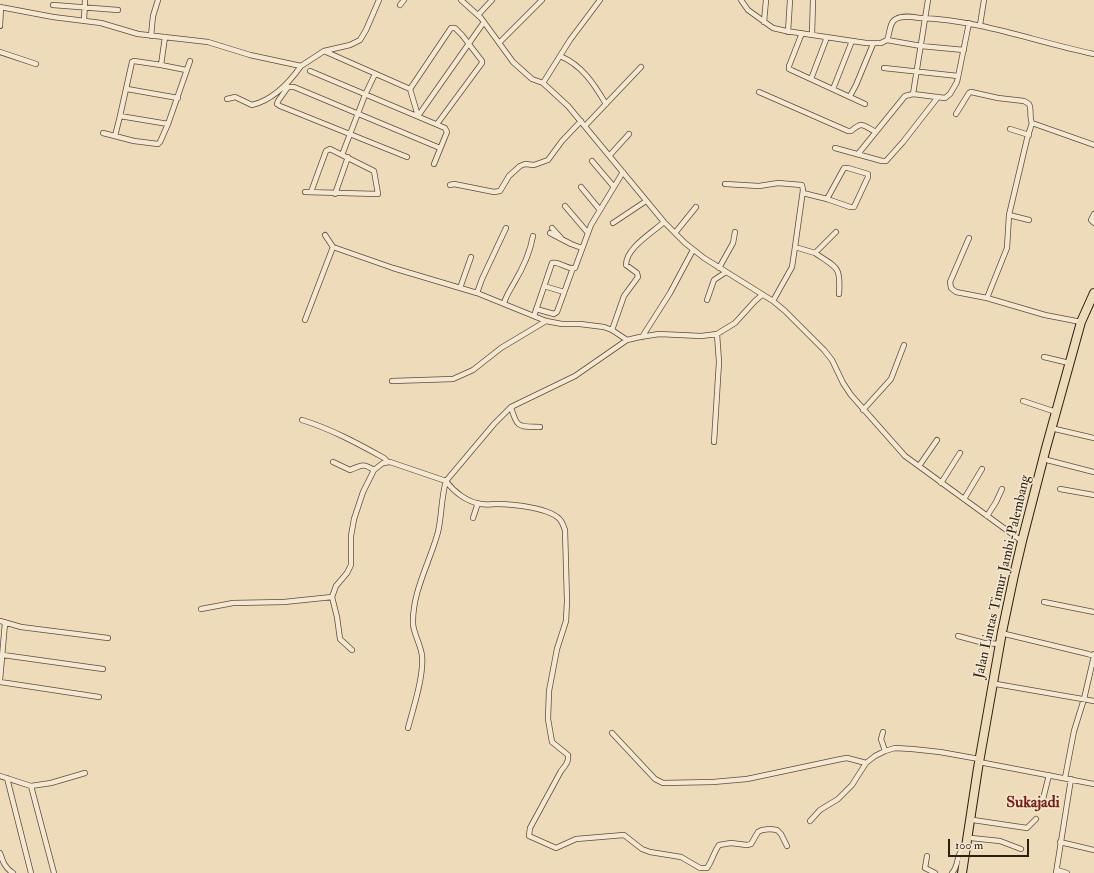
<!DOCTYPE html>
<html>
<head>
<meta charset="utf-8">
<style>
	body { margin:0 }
	#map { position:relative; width:1094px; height:873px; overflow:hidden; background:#eedbb9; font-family:"IM FELL Double Pica",serif }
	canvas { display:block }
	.scale { position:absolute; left:948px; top:839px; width:81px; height:18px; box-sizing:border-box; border:2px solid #2a1f12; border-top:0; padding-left:5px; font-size:12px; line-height:14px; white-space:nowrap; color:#2a1f12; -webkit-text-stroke:3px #f4e8d2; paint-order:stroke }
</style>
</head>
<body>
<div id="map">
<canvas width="1094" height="873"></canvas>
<div class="scale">100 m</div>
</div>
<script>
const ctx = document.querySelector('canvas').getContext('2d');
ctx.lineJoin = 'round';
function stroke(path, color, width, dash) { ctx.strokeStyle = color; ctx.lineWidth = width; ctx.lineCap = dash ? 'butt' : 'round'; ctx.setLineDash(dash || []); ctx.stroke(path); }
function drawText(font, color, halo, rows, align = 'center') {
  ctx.font = font + ' "IM FELL Double Pica",serif'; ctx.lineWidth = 3; ctx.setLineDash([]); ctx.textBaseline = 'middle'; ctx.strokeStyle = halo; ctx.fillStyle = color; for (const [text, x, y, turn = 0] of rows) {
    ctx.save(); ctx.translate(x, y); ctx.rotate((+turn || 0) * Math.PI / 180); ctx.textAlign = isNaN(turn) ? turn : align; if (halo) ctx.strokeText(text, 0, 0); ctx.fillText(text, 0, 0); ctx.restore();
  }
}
const street = new Path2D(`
	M461,0L481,18L513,62L532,79L543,83L568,106L664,222L685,243L704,258L773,301L785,311L824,350L832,360L843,383L851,395L905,456L1023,542
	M741,0L748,10L773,28L786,31L866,43H881L887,40C890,34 889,22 896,19C903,15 913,17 920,18C980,20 1036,42 1094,54
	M53,5L118,10
	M400,5L404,0
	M0,7L53,17L101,23L138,34L208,42L250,55L301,66L324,51L350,45L360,40L366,30L379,0
	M478,15L492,0
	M84,21L85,0
	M764,22L766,0
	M980,25L984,0
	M0,26L1,7
	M788,32L790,0
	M802,33L789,66V69L865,104
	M812,35L813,0
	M151,36L153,16L158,0
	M165,37L161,65L186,70
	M887,40L921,46L964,50
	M499,43L542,0
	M324,51L410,89
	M0,52L36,64
	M560,56C582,65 594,84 606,104
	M161,65L134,61L132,62L120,116L168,124L190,61
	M884,68L958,76
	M310,71L445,128L447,132L434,164
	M811,79L827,37
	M543,83L570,40L600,0
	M127,89L178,98
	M833,89L852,41
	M759,92L848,131H851C863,121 862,125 876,132
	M913,94L928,0
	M850,96L856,85L873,44
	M227,99L235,97L252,105C273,100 289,83 301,66
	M956,114L969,93L971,92L998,98L1024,101L1029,104C1032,110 1029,117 1032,123
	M418,116L410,89L451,28H455L462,35L482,61V63L437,124
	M418,116L484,22
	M585,126L641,67
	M1010,129L1029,135
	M103,133L134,141L158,144L160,142L168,124
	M115,136L120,116
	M835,148L882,161H886L903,142L938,97
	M858,154L905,96L913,94L945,98L950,94L957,82L969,23
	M610,155L629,134
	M407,157L280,106L277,104L278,101L288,87H294L440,148
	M592,161L614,187
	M725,184L759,186L778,183L802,185L803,190L795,247
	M450,185L454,184L494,192L500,191L509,176L520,166L525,164L534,165L548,160L562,141L581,121
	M581,187L600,210
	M305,192L378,194L374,171L342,155
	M311,192L326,151L330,149L342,155L365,95L375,74
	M803,193L827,199L850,207H854L868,177V174L848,168H844L827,199
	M335,194L348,157
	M565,206L588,233
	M1094,214L1091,220L1094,223
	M1009,215L1029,220
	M613,223L646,201
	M552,228L561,238
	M550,233L571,244L582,248
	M675,233L696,207
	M325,235L333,247L393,268L477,293L546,321L562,324H580L604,327L612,330L627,340
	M969,238L950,282L951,288L956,292L987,298
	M815,253C837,268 841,266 839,294
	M719,268L733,243L735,232
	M544,286L564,292
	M460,288L471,257
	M477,293L482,279L506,228
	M762,295L755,301L735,323L717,334L701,336L659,334L640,337L627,340L575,376L511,407L494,424L446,481C454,492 467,502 481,504C486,505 492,504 497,504C512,504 553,508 561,521C563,524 564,527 565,530L567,601L566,621L557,649L549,691L548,719L552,742L568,755C569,762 565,766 561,771L530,828L529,836L556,848L576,839L624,835L642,849L650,852L681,857L700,868H707C712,861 714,852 719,845L731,843L747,845L751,844L758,832L762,830L770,829L777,830L781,834L787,846
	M707,300L714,280L726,272
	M773,301L792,267L795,247L815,253L836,232
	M504,303C506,296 510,290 514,283C523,268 530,253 533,236
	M536,309L554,314L557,312L573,268
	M534,316L552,263C560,261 567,270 575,268L591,225L623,172
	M305,320L333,247
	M1081,322L1045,315L987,298L1007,248L1009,215L1027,139L1032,123L1094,145
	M612,330L624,296L638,277L637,273L626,265C626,248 652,233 664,222
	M642,337L670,293L693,250
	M1044,357L1069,363
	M392,381L453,379L473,370L501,348L546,321
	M1023,401L1056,412
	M511,407C517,429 519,426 540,427
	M863,410L891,379L904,345
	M302,420C331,429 357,443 384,458L388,462
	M1055,429L1094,438
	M714,442L719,362L717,334
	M1047,460L1094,472
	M333,462L350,470C361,466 362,462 374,470
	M919,466L937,440
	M941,483L960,453
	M1060,489L1094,495
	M964,499L982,469
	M987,516L996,502L1002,489
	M473,518L478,503
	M1044,602L1094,612
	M201,609L233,603L284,602L332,597
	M0,621L21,627L108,638
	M1005,634L1088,654L1094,656V654
	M958,636L984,643L1000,644
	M352,650L340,639L337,617L332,597L336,586L347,573L351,565V536L354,519L363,492L374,470L383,463L390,462L446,481C441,498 442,515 438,532C430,562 412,592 413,624C414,635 421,645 422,656C424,676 413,709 408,728
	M3,655L103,669
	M0,680L5,623
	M0,682L99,697
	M996,684L1094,701
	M883,732L881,739L885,751
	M612,733L655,779L663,783L713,782L747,779L841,759L847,758L866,763
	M979,762L1094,784
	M0,776L31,786L54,873
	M7,778L31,873
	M1065,778L1074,731L1084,699L1094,656
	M31,786L51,783L85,773
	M1043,799L1049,775
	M973,820L1027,828L1036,819
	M810,821L820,810L838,799L852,785L866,763L875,756L885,751L895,748L912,749L940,752L979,759
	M971,838L1000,841L1021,849
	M1060,842L1094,850
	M0,853C3,862 5,868 13,873
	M927,856L925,868L935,873
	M1057,870L1067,873
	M952,873C959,866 956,856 962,850H965
	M1056,873L1071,779`);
const highway = new Path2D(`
	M962,873L978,768L1002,632L1014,575L1022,541L1046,448L1081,322L1094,293`);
const streetNames = [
	["Jalan Lintas Timur Jambi-Palembang",1003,577,-77]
];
const quarterNames = [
	["Sukajadi",1033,804]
];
stroke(street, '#5b4e3c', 6);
stroke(highway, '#2a1f12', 10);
stroke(street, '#f4e8d2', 4.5);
stroke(highway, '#eedbb9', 8);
drawText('14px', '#2a1f12', '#f4e8d2', streetNames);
drawText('bold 16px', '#7a1f14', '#f4e8d2', quarterNames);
</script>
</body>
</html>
